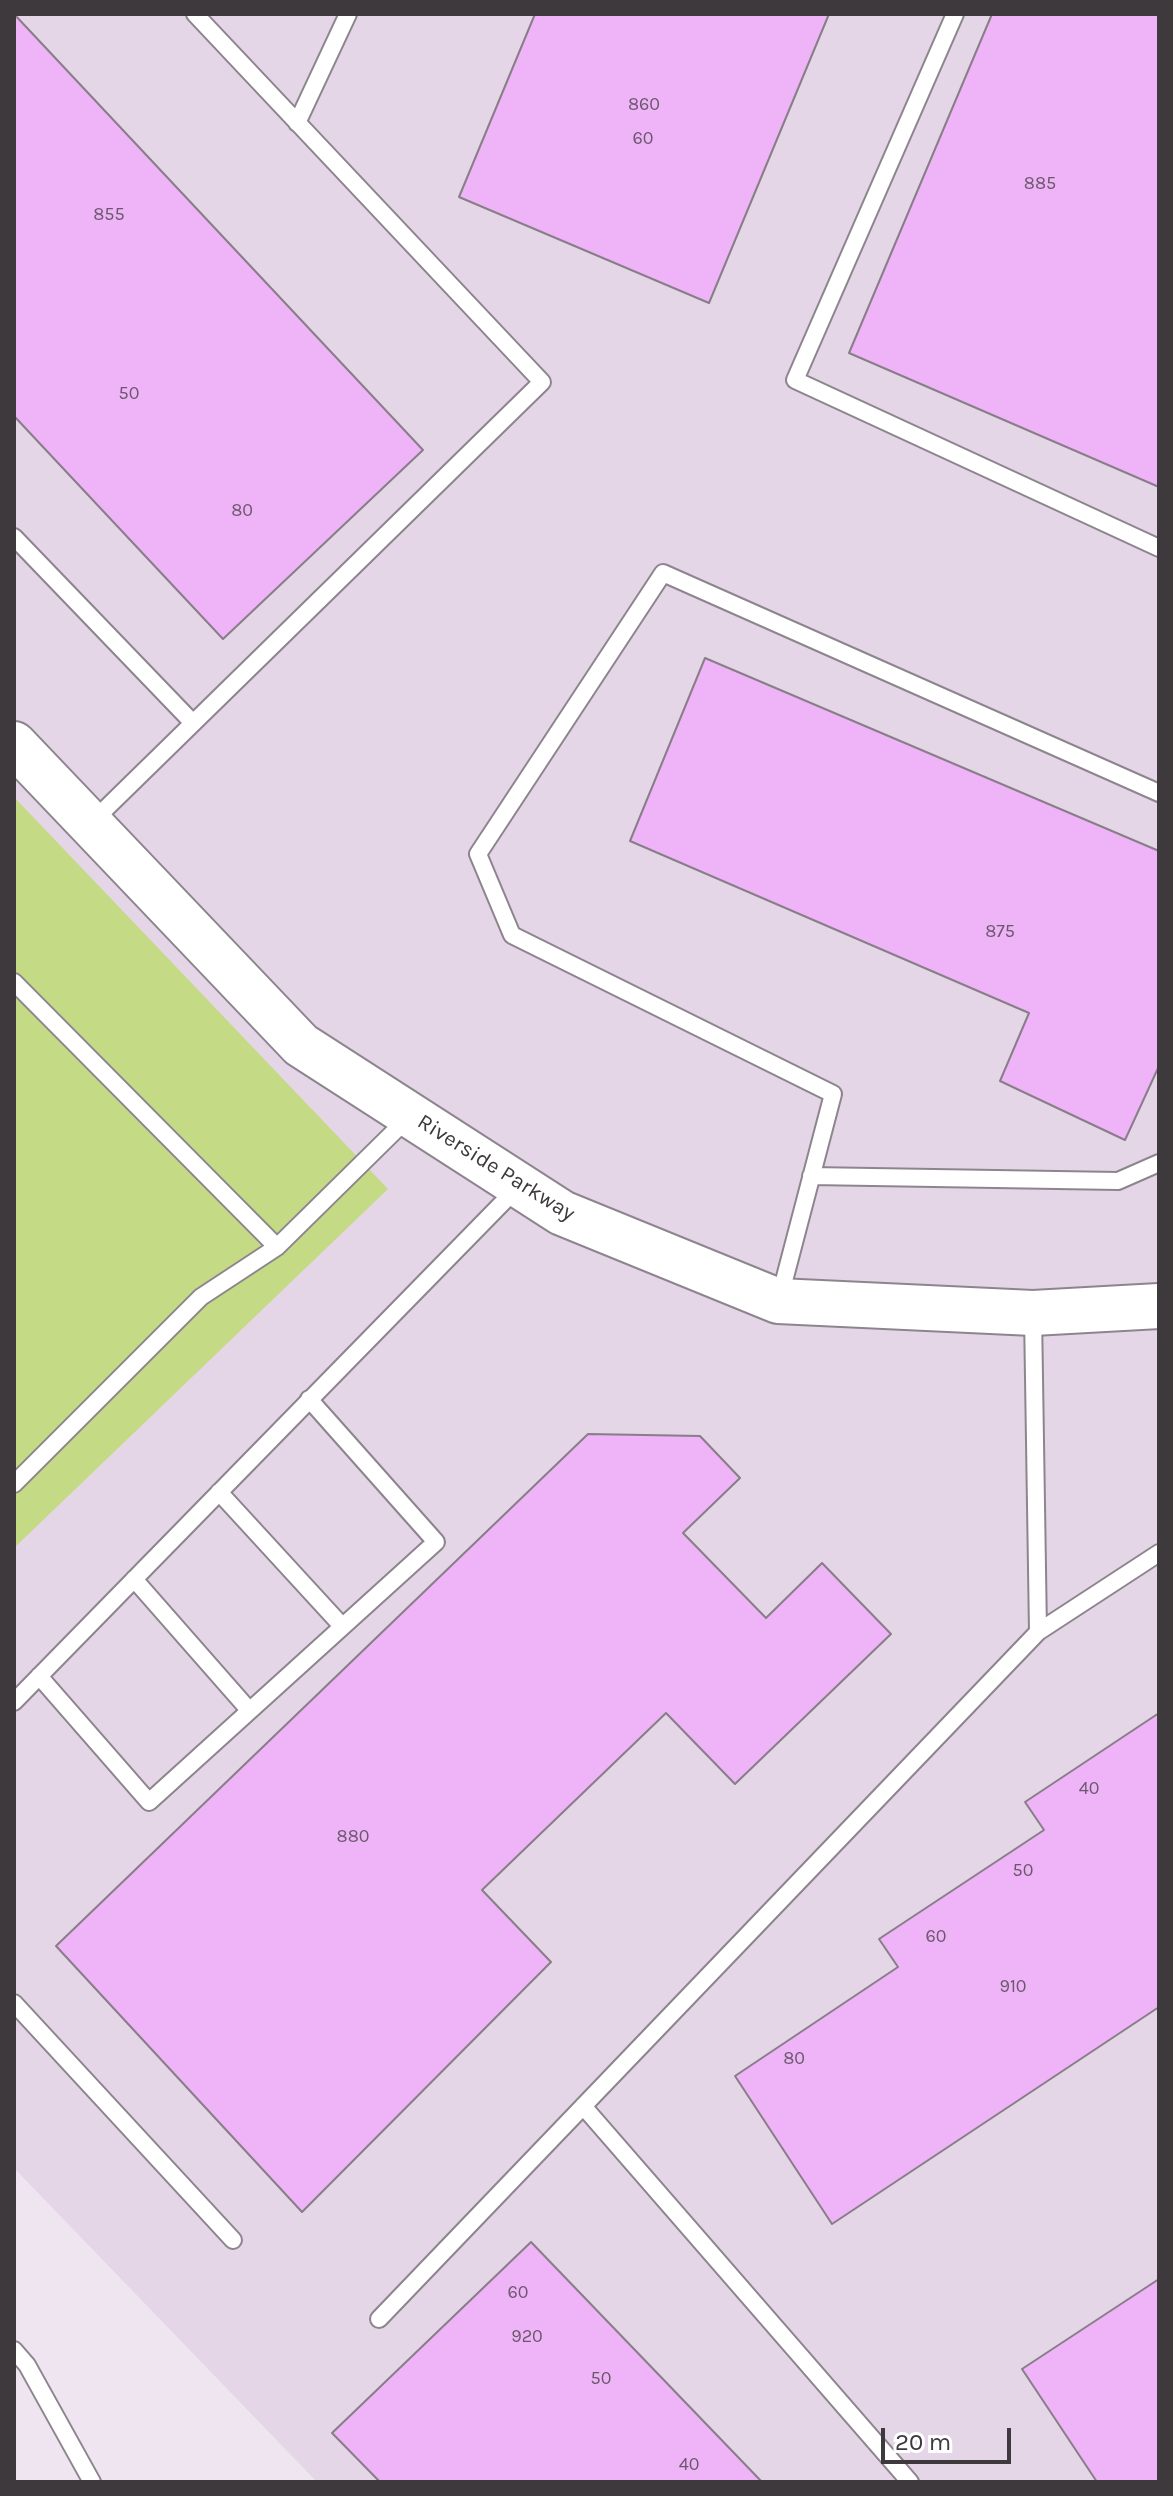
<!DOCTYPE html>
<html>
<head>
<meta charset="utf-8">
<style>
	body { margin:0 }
	#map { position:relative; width:1173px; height:2496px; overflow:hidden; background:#eee5f0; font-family:Karla,sans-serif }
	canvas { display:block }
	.frame { position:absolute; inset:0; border:16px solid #3d393d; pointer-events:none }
	.scale { position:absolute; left:881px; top:2428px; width:130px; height:36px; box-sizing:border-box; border:4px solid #3d393d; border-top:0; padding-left:10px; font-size:24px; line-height:28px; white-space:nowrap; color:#3d393d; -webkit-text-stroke:6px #fff; paint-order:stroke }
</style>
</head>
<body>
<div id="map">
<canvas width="1173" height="2496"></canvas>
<div class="frame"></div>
<div class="scale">20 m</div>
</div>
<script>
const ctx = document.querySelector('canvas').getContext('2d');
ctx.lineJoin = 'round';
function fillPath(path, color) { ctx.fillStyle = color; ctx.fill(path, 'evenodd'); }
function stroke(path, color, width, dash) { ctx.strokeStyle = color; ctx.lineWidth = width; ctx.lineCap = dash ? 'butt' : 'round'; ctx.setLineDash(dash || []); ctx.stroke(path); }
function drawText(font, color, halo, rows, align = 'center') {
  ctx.font = font + ' Karla,sans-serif'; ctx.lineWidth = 7; ctx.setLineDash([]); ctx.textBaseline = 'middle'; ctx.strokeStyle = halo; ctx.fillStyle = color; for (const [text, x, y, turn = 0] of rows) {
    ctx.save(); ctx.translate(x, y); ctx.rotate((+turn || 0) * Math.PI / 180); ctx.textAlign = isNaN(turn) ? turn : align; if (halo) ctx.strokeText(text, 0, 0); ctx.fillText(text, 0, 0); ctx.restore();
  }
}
const built = new Path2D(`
	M14,14H1159V2482H317L14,2168Z`);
const green = new Path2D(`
	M14,797L388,1189L14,1548Z`);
const building = new Path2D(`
	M14,14L423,450L223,639L14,416Z
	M535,14H829L709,303L459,197Z
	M992,14H1159V487L849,353Z
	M705,658L1159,851V1066L1125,1140L1000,1081L1029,1013L630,841Z
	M588,1434L700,1436L740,1478L683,1533L766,1618L822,1563L891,1634L735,1784L666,1713L482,1890L551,1962L302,2212L56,1946Z
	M1159,1713V2007L832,2224L735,2076L898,1967L879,1939L1044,1830L1025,1802Z
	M531,2242L762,2482H380L332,2433Z
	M1159,2279V2482H1097L1022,2369Z`);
const lane = new Path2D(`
	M955,14L795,380L1159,548
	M297,123L348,14
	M14,537L193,723
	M90,824L542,382L195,14
	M14,982L277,1247
	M811,1176L1118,1181L1159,1163
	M779,1300L833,1094L512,935L478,854L663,573L1159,793
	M14,1484L201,1297L277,1247L409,1117
	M219,1492L342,1626
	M134,1579L249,1710
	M1038,1632L1159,1553
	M39,1676L149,1802L436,1542L309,1399
	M14,1702L518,1187
	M14,2003L233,2240
	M583,2106L910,2482
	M379,2319L1038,1632L1033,1314
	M14,2350L27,2365L92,2482`);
const secondary = new Path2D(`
	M14,744L301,1045L562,1213L778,1301L1033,1313L1159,1306`);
const numberNames = [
	["860",644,105],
	["60",643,139],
	["885",1040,184],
	["855",109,215],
	["50",129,394],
	["80",242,511],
	["875",1000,932],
	["40",1089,1789],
	["880",353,1837],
	["50",1023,1871],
	["60",936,1937],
	["910",1013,1987],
	["80",794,2059],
	["60",518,2293],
	["920",527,2337],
	["50",601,2379],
	["40",689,2465]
];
const streetNames = [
	["Riverside Parkway",496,1168,32]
];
fillPath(built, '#e4d6e6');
fillPath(green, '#c5da85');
fillPath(building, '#efb3f7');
stroke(building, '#877e88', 2);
stroke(lane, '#8d858e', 20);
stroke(secondary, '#8d858e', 48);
stroke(lane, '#fff', 16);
stroke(secondary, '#fff', 44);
drawText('18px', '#6a586c', null, numberNames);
drawText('22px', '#3d393d', '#fff', streetNames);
</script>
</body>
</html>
